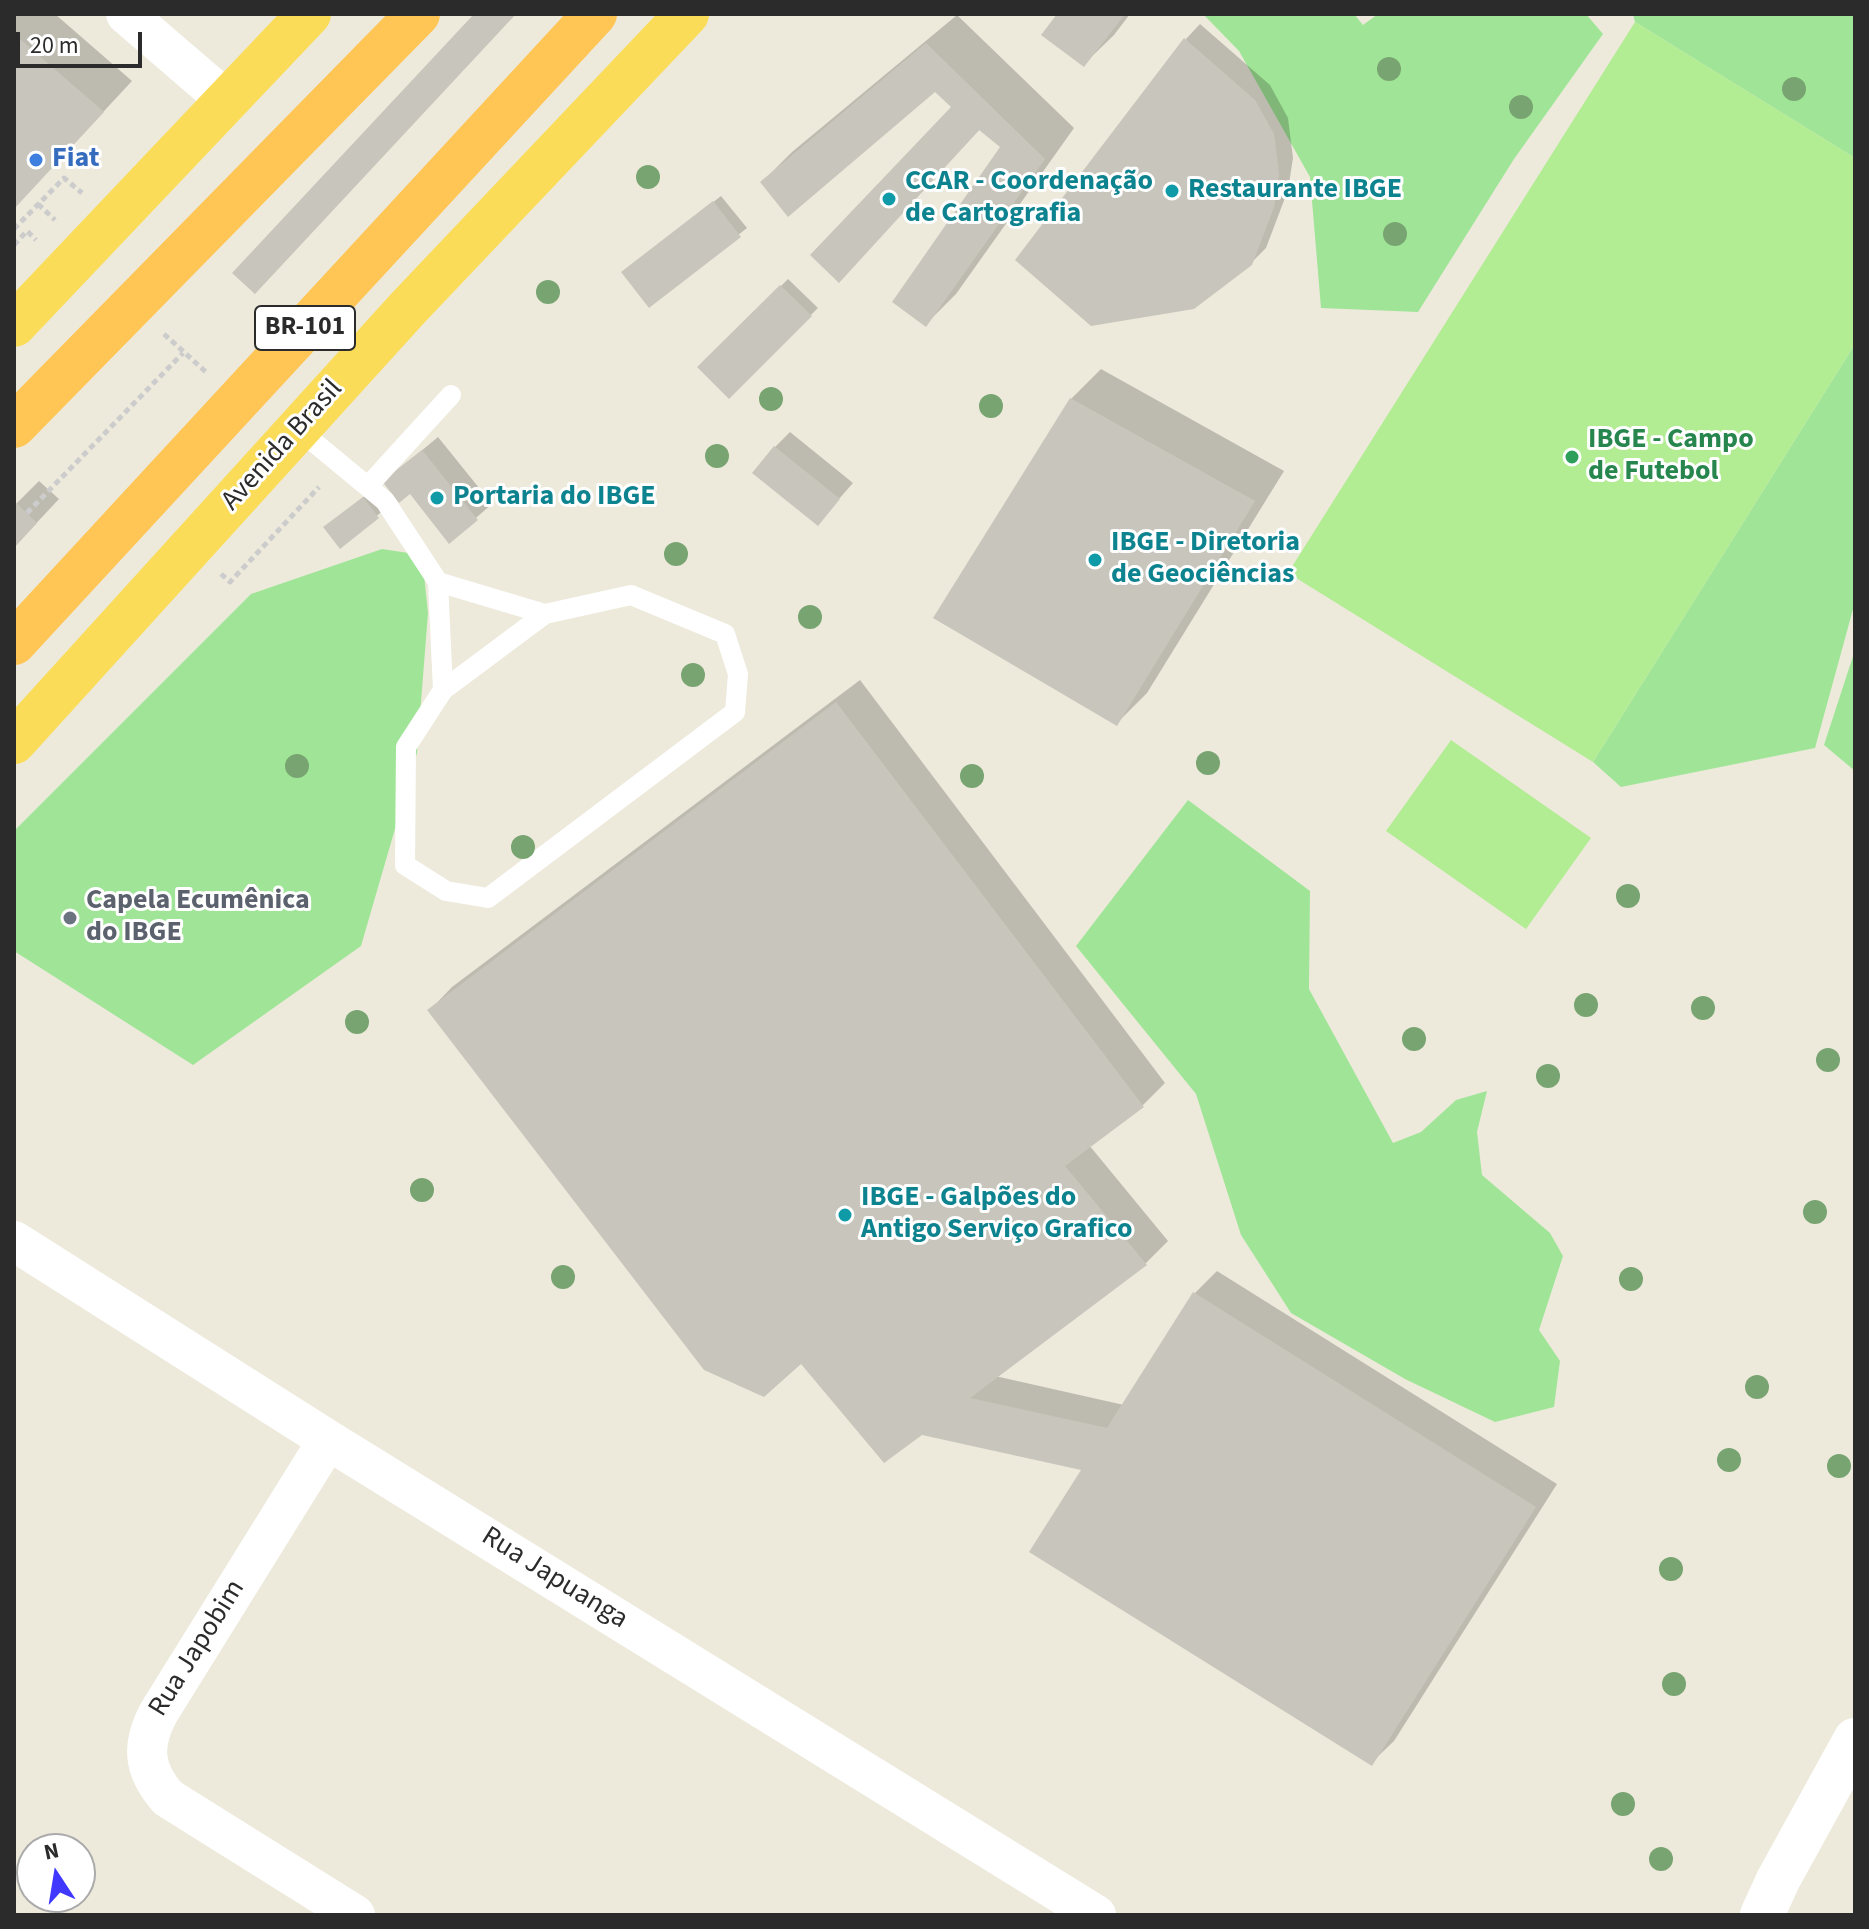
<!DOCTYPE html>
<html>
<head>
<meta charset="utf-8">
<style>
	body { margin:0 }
	#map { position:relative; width:1869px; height:1929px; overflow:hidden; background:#edeadc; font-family:"Source Sans 3",sans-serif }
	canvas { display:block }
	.frame { position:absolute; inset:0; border:16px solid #2b2b2b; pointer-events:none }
	.north { position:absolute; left:16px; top:1833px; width:80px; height:80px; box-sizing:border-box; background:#fff; border:2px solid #aaa; border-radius:50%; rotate:348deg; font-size:22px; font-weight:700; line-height:32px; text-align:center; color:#2b2b2b }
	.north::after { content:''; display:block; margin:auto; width:28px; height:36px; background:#4038fe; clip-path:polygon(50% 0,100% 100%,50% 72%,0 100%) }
	.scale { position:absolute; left:16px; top:32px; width:126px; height:36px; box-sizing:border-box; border:4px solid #2b2b2b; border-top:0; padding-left:10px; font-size:24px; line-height:28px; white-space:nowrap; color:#2b2b2b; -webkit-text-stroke:6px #fff; paint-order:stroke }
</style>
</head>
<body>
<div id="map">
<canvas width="1869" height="1929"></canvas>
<div class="frame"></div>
<div class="north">N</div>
<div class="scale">20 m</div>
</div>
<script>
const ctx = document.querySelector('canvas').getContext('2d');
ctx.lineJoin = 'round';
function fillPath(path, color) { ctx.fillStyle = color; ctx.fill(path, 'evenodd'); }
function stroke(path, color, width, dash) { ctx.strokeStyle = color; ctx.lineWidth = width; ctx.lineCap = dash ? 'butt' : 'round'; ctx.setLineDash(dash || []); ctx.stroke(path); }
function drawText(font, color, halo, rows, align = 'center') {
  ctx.font = font + ' "Source Sans 3",sans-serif'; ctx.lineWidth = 6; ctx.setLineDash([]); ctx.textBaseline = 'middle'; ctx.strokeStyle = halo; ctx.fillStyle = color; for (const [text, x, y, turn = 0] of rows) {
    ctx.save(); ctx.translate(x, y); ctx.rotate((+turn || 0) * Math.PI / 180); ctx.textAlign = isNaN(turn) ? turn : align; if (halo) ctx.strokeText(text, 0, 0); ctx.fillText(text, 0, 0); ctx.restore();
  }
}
const green = new Path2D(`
	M1203,14H1354L1363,25L1378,14H1586L1603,34L1514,159L1418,312L1321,308L1310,177L1239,51Z
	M1633,14H1855V158L1635,22Z
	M1855,344V602L1815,748L1621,787L1593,762Z
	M382,549L422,555L428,613L417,753L361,946L193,1065L14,951V831L251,594Z
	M1855,650V771L1824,745Z
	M1188,800L1310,891L1309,989L1393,1143L1421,1132L1456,1100L1487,1091L1477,1132L1482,1175L1550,1233L1563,1256L1539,1330L1560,1361L1554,1407L1495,1422L1405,1379L1291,1313L1241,1235L1196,1094L1076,946Z`);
const pitch = new Path2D(`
	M1635,22L1855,158V344L1593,762L1288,573Z
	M1451,740L1591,838L1526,929L1386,831Z`);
const shadow = new Path2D(`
	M14,14H55L132,81L14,208Z
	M1059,14H1130L1114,35L1084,64Z
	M957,15L1074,128L956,294L926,324L1003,147L981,128L839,281L953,107L935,90L762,182L792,152Z
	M1200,24L1270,85L1288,118L1293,158L1288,190L1266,248L1250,264L1186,39Z
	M721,196L747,228L649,305L631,266Z
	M788,279L818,308L729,396L700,367Z
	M1101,369L1284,471L1147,693L1117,723L1071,399Z
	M790,432L853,483L817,524L775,447Z
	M438,437L492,504L449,541L411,491L385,481Z
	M39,481L59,499L14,547V506Z
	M371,491L385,509L340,546L333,521Z
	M860,680L1165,1083L1143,1105L1089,1145L1168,1241L1146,1263L995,1376L1124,1405L1195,1293L1217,1271L1557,1484L1394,1741L1371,1763L1084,1468L802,1361L430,1010L452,987Z`);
const building = new Path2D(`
	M474,14H516L255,294L232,273Z
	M1057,14H1125L1084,67L1041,35Z
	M14,34L104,112L14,209Z
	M1184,38L1255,100L1274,134L1279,174L1274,207L1252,265L1194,309L1091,326L1015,260Z
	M926,43L1045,159L926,327L892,302L1000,147L979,130L839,283L810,255L951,107L935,92L788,217L760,182Z
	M713,201L741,237L649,308L621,272Z
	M780,285L812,316L729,399L697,367Z
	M1070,398L1255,501L1117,726L933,618Z
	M774,446L840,499L818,526L752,473Z
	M422,450L478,520L449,544L410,494L399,503L382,481Z
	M363,497L379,518L340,549L323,527Z
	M14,501L37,523L14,548Z
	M836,702L1144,1107L1065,1166L1147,1265L970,1398L1107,1428L1193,1292L1536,1507L1372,1766L1029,1552L1081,1470L922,1435L884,1463L801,1364L764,1397L704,1370L427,1010Z`);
const path = new Path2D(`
	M38,204L55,220
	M14,229L64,178L82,193
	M14,245L27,231L36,240
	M164,334L207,373
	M27,513L183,353
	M221,574L230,582L319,487`);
const service = new Path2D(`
	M298,429L385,501L438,582L443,690
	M368,486L451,395
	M438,582L545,614
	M631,595L725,634L738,674L735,712L488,898L446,891L405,865L406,747L443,690L545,614Z`);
const minor = new Path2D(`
	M126,14L226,100
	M14,1241L328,1440L1096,1915
	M328,1440L159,1712C141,1745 143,1770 168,1798L355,1915`);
const secondary = new Path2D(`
	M1762,1915L1778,1880L1855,1740`);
const trunk = new Path2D(`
	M14,325L309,14
	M14,742L408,308L687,14`);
const motorway = new Path2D(`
	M14,426L418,14
	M14,643L595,14`);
const trees = [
	[1389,69],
	[1794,89],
	[1521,107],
	[648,177],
	[1395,234],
	[548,292],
	[771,399],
	[991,406],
	[717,456],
	[676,554],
	[810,617],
	[693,675],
	[1208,763],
	[297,766],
	[972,776],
	[523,847],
	[1628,896],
	[1586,1005],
	[1703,1008],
	[357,1022],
	[1414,1039],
	[1828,1060],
	[1548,1076],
	[422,1190],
	[1815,1212],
	[563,1277],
	[1631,1279],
	[1757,1387],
	[1729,1460],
	[1839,1466],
	[1671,1569],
	[1674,1684],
	[1623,1804],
	[1661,1859]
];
const markers = [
	[36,160,8,"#3f7fe0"],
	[1172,191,8,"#0f9aa8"],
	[889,199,8,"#0f9aa8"],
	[1572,457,8,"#2e9e5b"],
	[437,498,8,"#0f9aa8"],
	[1095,560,8,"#0f9aa8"],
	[70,918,8,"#6b7280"],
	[845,1215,8,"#0f9aa8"]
];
const shields = [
	[305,328,100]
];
const shieldNames = [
	["BR-101",305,328]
];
const shopNames = [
	["Fiat",52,160]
];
const cultureNames = [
	["CCAR - Coordenação",905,183],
	["de Cartografia",905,215],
	["Restaurante IBGE",1188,191],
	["Portaria do IBGE",453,498],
	["IBGE - Diretoria",1111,544],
	["de Geociências",1111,576],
	["IBGE - Galpões do",861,1199],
	["Antigo Serviço Grafico",861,1231]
];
const leisureNames = [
	["IBGE - Campo",1588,441],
	["de Futebol",1588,473]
];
const streetNames = [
	["Avenida Brasil",283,446,-48],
	["Rua Japuanga",554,1579,32],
	["Rua Japobim",198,1649,-58]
];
const worshipNames = [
	["Capela Ecumênica",86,902],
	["do IBGE",86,934]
];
fillPath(green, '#a0e597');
fillPath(pitch, '#b2ec93');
fillPath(shadow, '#0003');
fillPath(building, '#c8c6bc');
stroke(path, '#ccc', 5, [6, 4]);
stroke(service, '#fff', 20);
stroke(minor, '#fff', 40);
stroke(secondary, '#fff', 44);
stroke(trunk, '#fadc58', 44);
stroke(motorway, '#ffc555', 44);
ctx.fillStyle = '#78a471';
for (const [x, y] of trees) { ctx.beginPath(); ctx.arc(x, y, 12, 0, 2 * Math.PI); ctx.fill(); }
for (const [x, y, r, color] of markers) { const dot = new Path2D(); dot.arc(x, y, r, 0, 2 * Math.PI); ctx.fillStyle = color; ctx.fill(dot); stroke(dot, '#fff', 3); }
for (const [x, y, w] of shields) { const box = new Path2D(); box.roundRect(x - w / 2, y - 22, w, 44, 6); ctx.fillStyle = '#fff'; ctx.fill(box); stroke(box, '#2b2b2b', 2); }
drawText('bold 26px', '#2b2b2b', null, shieldNames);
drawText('bold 28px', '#366cbe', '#fff', shopNames, 'left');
drawText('bold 28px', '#0d838f', '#fff', cultureNames, 'left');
drawText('bold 28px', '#27864d', '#fff', leisureNames, 'left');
drawText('28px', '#2b2b2b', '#fff', streetNames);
drawText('bold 28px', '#5b616d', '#fff', worshipNames, 'left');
</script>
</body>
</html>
